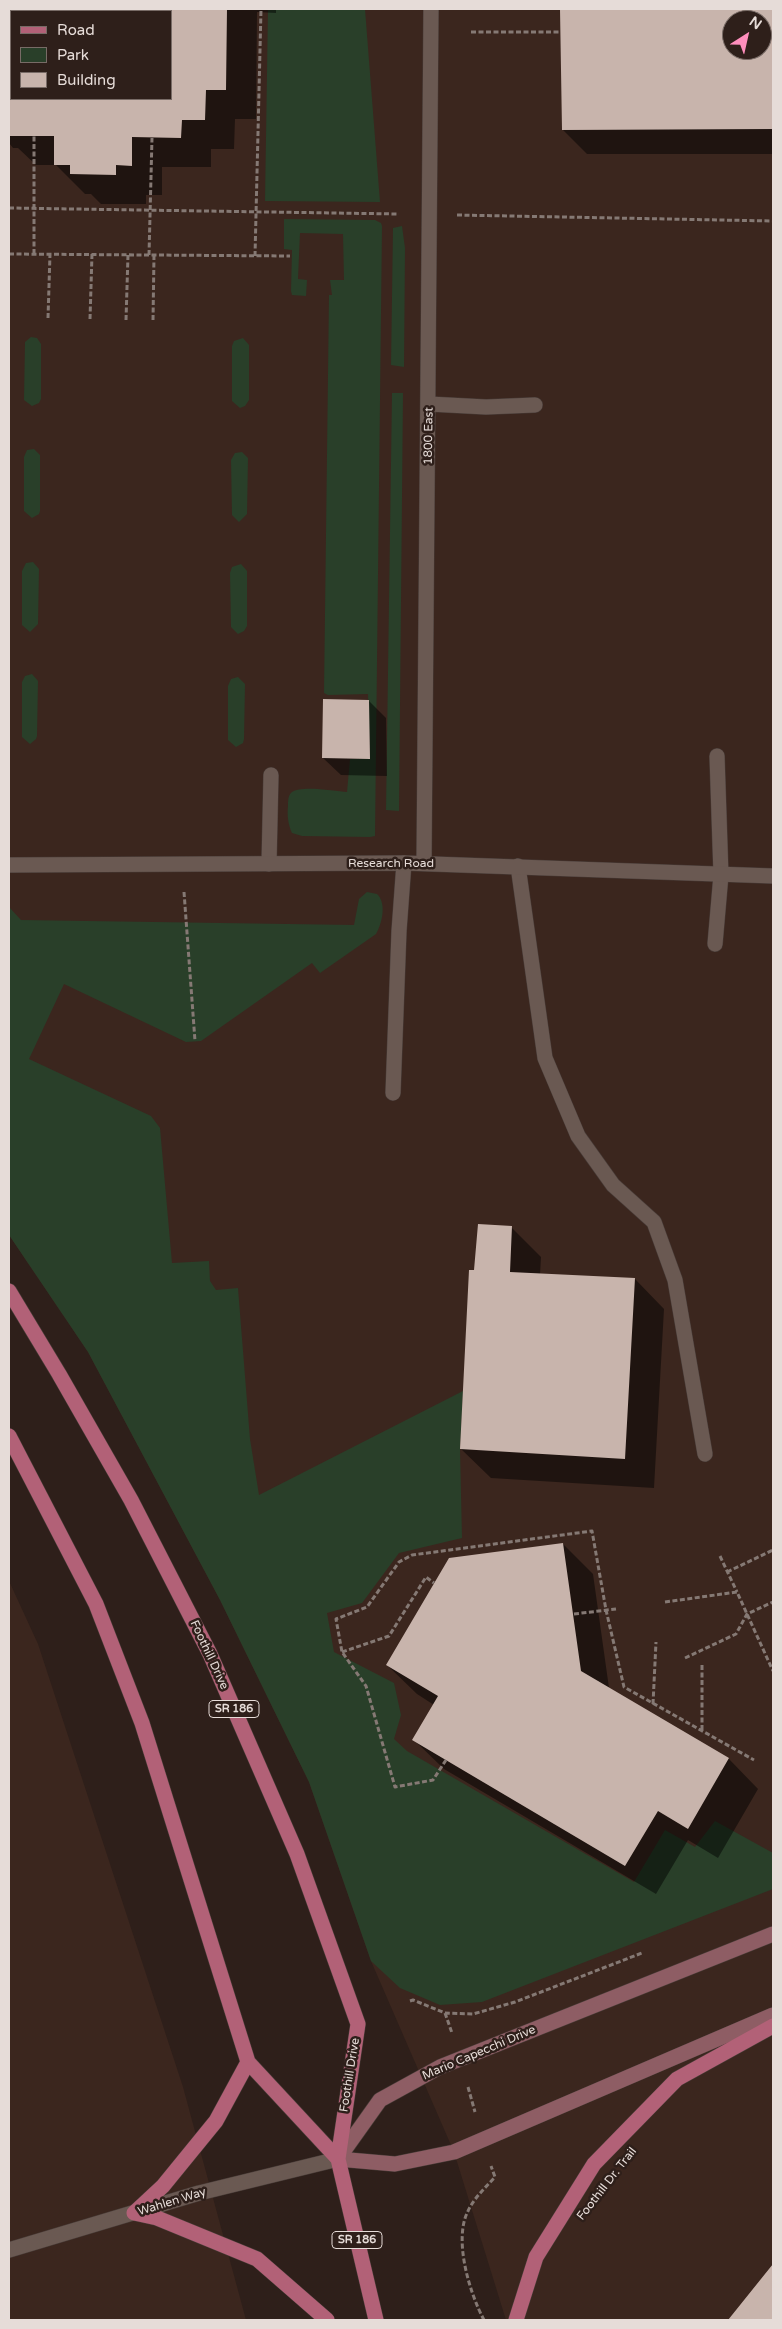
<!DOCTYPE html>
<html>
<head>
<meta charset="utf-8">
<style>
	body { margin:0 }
	#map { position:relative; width:782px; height:2329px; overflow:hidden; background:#2e1f1a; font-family:"Varela Round",sans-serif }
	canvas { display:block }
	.frame { position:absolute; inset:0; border:10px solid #e6dcd8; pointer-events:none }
	.legend { position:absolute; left:10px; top:10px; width:162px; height:90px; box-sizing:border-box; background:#2e1f1a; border:1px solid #786b66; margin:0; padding:6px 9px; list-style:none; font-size:15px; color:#e6dcd8 }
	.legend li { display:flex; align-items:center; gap:10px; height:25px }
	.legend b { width:25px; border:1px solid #786b66 }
	.north { position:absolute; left:722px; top:10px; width:50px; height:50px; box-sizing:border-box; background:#2e1f1a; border:1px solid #786b66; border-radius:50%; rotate:35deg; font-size:14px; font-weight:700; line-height:20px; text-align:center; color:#e6dcd8 }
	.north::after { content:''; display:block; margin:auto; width:18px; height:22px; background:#fe8ebc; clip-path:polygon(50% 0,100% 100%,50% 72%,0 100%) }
</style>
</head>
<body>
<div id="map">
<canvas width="782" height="2329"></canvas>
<div class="frame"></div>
<ul class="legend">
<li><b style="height:6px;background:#b26177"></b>Road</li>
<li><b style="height:14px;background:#293f29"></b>Park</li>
<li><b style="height:14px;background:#c8b4ac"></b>Building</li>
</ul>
<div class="north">N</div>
</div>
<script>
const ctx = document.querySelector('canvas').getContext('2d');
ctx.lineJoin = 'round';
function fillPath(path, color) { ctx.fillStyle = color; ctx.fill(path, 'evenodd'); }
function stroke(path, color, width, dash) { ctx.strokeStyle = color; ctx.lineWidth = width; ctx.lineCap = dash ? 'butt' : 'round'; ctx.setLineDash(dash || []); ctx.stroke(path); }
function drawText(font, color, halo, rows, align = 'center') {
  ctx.font = font + ' "Varela Round",sans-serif'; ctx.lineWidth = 5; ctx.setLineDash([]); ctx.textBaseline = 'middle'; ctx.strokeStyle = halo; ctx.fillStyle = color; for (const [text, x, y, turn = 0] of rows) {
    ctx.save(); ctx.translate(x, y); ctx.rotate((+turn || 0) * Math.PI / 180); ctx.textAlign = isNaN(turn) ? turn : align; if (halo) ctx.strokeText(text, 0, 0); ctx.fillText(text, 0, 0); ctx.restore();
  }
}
const built = new Path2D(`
	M9,9H773V2320H506L454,2152L371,1961L309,1782L220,1600L88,1352L9,1235ZM11,11H171V99H11ZM732,20H762V50H732Z
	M9,1581L38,1644L183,2087L246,2320H9Z`);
const green = new Path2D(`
	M268,9H365L380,202L265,201Z
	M284,219L375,220L381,223L382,226L375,836L370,837L302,836L292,833C288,824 287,815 288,806C288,801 288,795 292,792C301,785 336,791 347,792L350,759H370L368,694L328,695L324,693L329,295H332L330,280H344L343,234L300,233L298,279L307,280L306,296L292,295L291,291L292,250L284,249Z
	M402,226L405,248L404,367L391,365L393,228Z
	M31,337L37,338L41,344V399L39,403L32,406L24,400L25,342Z
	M243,338L249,345V400L245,406L240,408L232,401V346L234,341Z
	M392,393H403L399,811L386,810Z
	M34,449L40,455V511L39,514L32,518L24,511V457L27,450Z
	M242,452L248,458L247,514L239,522L232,515L231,460L235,453Z
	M33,562L39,569L38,624L30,632L22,625V571L26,563Z
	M241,564L247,571V626L244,631L238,634L231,627L230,573L232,567Z
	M32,674L38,681L37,736L36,739L30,744L22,737V682L25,676Z
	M238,677L245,684L244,739L243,743L236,747L228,740V686L231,679Z
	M367,892L377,894C387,903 382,924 376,934L320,973L312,963L201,1041L186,1042L64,984L29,1059L151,1116L160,1128L172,1263L209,1261L210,1281L216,1290L238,1288L250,1439L259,1495L463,1391L460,1449L462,1538L399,1553L362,1603L327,1613L334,1652L394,1683L401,1715L394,1739L407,1751L634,1882L665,1830L695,1847L715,1821L773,1853V1889L482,2002L440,2005L400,1988L371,1961L309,1782L220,1600L88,1352L9,1235V907L21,920L354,925L359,899Z`);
const shadow = new Path2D(`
	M9,9H276V13L257,12L256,119H235L234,149H211V167H162V195H146V204H101L91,194H85L56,165H36L18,148H13L9,143ZM11,11H171V99H11Z
	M562,9H773V154H587L563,130ZM732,20H762V50H732Z
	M369,701L386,718L387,776L341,775L323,758Z
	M511,1227L541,1257L540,1275L635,1279L664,1309L654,1488L491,1478L461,1449L476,1271Z
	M563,1544L593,1574L609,1688L729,1759L758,1789L718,1858L688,1840L656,1894L444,1769L414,1740L434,1705L417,1694L387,1665Z
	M773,2266V2320H730Z`);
const building = new Path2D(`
	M9,9H227L226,90H206L205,120H182L181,138L132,137V166L116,165V175L70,174V165H54V136H9ZM11,11H171V99H11Z
	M560,9H773V129L562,130ZM732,20H762V50H732Z
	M323,699L369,700L370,759L322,758Z
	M478,1224L512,1226L510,1272L635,1278L625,1459L460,1449L469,1270H474Z
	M563,1543L581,1671L729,1758L688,1829L658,1811L625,1866L412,1740L438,1696L386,1665L449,1558Z
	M773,2264V2320H728Z`);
const path = new Path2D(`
	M471,32H560
	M9,208L399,214
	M457,215L773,221
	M9,254L290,256
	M34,254V136
	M149,255L152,138
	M255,256L261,9
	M48,318L50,254
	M90,319L92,254
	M126,320L128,255
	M153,320L154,255
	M184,892L195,1041
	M720,1556L737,1592
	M727,1572L773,1550
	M665,1602L737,1592L773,1671
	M574,1614L616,1609
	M342,1652L389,1636L426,1577L434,1583
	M685,1658L736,1634L747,1614L773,1602
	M653,1704L656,1642
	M702,1730V1665
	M446,1760L433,1780L395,1787L366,1686L342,1652L336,1619L367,1607L399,1562L412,1555L592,1531L606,1610L624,1687L754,1760
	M410,2001L413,2000L445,2013L473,2014L515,2002L642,1953
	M445,2013L452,2033
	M468,2087L475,2112
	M484,2320C470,2294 453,2240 468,2211C474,2198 485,2188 495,2177L491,2166`);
const service = new Path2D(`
	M429,404L486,407L535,405
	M269,864L271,775
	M518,866L545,1058L578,1136L613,1185L654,1222L675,1280L705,1454
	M715,944L721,875L717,756
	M393,1093L399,931L404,863`);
const minor = new Path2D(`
	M424,863L431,9
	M9,865L404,863L773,876
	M9,2250L199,2193L338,2159`);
const secondary = new Path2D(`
	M338,2159L380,2100L440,2067L773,1934
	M338,2159L395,2164L454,2152L773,2015`);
const primary = new Path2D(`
	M9,1291L59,1374L131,1500L210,1654L297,1854L358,2024L338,2159L376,2320
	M9,1436L96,1604L142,1723L248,2062L338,2159
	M134,2213L157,2218L257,2259L327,2320
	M134,2213L163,2186L216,2121L248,2062
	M516,2320L536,2257L594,2164L677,2079L773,2026`);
const shields = [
	[234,1709,50],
	[357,2240,50]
];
const shieldNames = [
	["SR 186",234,1709],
	["SR 186",357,2240]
];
const streetNames = [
	["1800 East",429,436,-89],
	["Research Road",391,864],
	["Foothill Drive",209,1655,65],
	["Mario Capecchi Drive",479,2053,-23],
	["Foothill Drive",350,2075,-81],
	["Foothill Dr. Trail",607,2184,-52],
	["Wahlen Way",172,2202,-17]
];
fillPath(built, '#3b261e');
fillPath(green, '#293f29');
fillPath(shadow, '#0007');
fillPath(building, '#c8b4ac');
stroke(service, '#483c38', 16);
stroke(minor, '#483c38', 16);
stroke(secondary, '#483c38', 16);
stroke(primary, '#483c38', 16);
stroke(path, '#857974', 3, [5, 2.5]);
stroke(service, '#6a5952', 15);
stroke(minor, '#6a5952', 15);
stroke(secondary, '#8e5d64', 15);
stroke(primary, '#b26177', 15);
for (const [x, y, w] of shields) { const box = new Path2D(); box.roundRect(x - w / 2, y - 8.5, w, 17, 4); ctx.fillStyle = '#2e1f1a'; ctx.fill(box); stroke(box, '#e6dcd8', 1); }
drawText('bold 11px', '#e6dcd8', null, shieldNames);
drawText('12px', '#e6dcd8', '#2e1f1a', streetNames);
</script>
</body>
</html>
